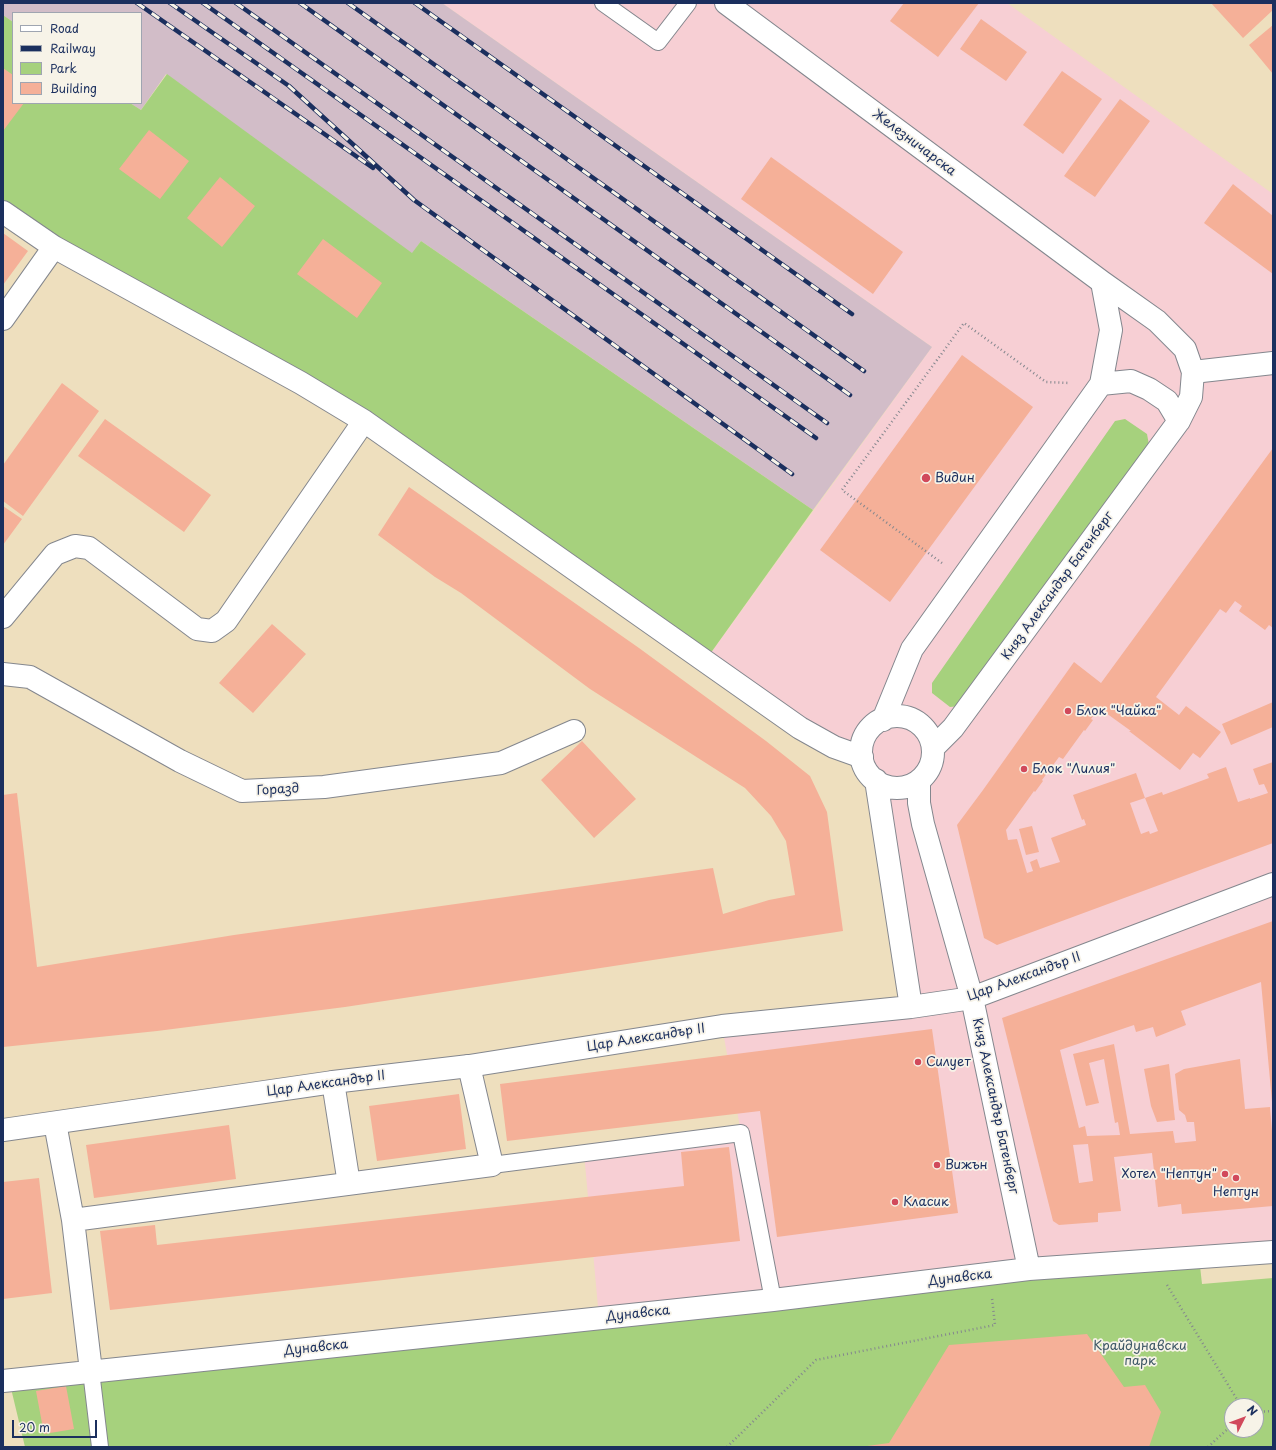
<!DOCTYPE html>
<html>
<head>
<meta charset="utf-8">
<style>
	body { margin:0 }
	#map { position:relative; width:1276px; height:1450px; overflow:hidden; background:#eedfbe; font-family:"Playpen Sans",sans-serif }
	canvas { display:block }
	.frame { position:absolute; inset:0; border:4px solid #1b2f5e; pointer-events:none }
	.legend { position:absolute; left:12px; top:12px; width:130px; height:92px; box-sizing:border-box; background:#f7f3e8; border:1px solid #9fa5b1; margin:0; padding:5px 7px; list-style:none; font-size:12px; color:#1b2f5e }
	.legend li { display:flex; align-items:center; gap:8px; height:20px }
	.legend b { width:20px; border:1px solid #9fa5b1 }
	.north { position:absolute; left:1224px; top:1398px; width:40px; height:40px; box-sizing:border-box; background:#f7f3e8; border:1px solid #9fa5b1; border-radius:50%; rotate:48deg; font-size:11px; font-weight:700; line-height:16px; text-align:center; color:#1b2f5e }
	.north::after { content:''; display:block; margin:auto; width:14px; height:18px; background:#d1495b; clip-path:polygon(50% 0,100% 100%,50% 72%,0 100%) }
	.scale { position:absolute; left:12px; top:1420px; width:85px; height:18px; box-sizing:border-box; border:2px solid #1b2f5e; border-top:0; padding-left:5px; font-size:12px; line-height:14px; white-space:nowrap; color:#1b2f5e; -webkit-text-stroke:3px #f7f3e8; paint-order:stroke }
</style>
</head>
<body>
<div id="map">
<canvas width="1276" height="1450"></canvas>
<div class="frame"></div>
<ul class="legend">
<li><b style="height:5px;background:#fff"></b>Road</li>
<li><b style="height:5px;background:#1b2f5e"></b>Railway</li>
<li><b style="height:11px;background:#a6d17d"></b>Park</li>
<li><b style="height:11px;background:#f5b098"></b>Building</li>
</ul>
<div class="north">N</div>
<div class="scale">20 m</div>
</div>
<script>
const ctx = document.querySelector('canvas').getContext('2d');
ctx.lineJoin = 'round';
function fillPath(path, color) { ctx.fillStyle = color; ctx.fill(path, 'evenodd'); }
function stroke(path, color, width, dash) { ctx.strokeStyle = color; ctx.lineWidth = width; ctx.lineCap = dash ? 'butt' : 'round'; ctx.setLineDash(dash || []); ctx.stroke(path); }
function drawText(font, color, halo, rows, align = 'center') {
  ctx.font = font + ' "Playpen Sans",sans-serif'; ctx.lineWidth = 3.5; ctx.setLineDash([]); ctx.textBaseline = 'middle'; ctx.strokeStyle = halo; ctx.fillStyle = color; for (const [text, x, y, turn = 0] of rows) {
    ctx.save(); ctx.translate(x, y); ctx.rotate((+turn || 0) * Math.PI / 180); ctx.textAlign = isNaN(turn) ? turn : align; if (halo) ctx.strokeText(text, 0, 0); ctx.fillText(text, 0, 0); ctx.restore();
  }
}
const built = new Path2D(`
	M442,3H1007L1273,194V1252L599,1318L584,1153L741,1133L722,1026L910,1007L876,780L834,747L705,661L932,347Z`);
const industrial = new Path2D(`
	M3,3H442L932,347L813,510L421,241L412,254L166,74L141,110L130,103H141V13H13V22L3,15Z`);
const green = new Path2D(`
	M3,15L13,22V103H130L141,110L167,74L412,253L421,241L813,510L705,661L364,421L3,212Z
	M1125,419L1147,434L1149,445L960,706L950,707L932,693V683L1115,421Z
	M1199,1257L1202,1284L1273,1278V1447H25L9,1380ZM1232,1406H1256V1430H1232Z`);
const building = new Path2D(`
	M904,3H979L938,57L890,21Z
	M1211,3H1273V10L1243,38Z
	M981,19L1027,52L1006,81L960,49Z
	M1273,25V74L1249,45Z
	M3,68L13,75V103H24L3,131Z
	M1062,71L1102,99L1063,154L1023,125Z
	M1120,99L1150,121L1095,197L1064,176Z
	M149,130L189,161L160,199L119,169Z
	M771,157L903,252L873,294L741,199Z
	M220,177L255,206L222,247L187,218Z
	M1233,184L1273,216V274L1204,223Z
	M3,233L28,251L3,285Z
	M323,239L382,283L357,318L297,274Z
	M962,355L1033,407L890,602L820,550Z
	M62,383L99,411L23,516L3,501V465Z
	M105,419L211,495L184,532L78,456Z
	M1273,448V628L1269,625L1265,630L1239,611L1242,606L1235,601L1226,613L1220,609L1156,697L1179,715L1186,706L1221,732L1200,758L1193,753L1180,770L1129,731H1131L1099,708L1091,719L1093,720L1085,731L1084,730L1063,759L1059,757L1042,780L1043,781L1035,792L1034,791L1006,830L1008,840L1017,839L1027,873L1033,871L1030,862L1037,859L1040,868L1060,862L1051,838L1086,825L1084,819L1082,820L1073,795L1136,773L1145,798L1130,803L1141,834L1149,831L1150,834L1158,831L1145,798L1162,792L1163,795L1209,778L1207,774L1226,767L1238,802L1250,798V799L1268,793L1264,784L1259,785L1253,769L1273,762V843L997,945L984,938L957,825L983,790L1074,662L1101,683Z
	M409,487L639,648L766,741L810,776L827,812L843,931L345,1007L157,1031L3,1047V795L17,793L37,967L234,935L713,868L723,914L769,900L795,895L786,841L771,816L745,788L590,689L461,593L435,577L378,535Z
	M3,506L22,519L3,545Z
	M272,624L306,654L253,713L219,683Z
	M1273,702V727L1231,745L1222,724Z
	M582,741L636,799L594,838L541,780Z
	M1032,826L1039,852L1026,855L1019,829Z
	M1273,921V1101L1272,1102L1261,982L1181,1011L1186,1025L1156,1037L1153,1027L1136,1032L1134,1025L1060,1050L1079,1128L1085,1126L1087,1136L1120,1135L1118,1122L1115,1123L1104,1059L1089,1063L1099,1103L1086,1106L1073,1054L1114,1044L1130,1134L1173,1131L1175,1143L1196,1141L1194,1122H1187L1185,1115L1179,1110L1175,1074L1184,1069L1240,1059L1245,1109L1270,1107L1272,1131H1273V1206L1182,1214L1181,1204L1158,1207L1152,1153L1114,1157L1121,1211L1098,1213V1222L1059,1225L1053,1221L1002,1018ZM1088,1144L1093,1181L1079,1183L1073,1145Z
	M932,1029L958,1213L777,1237L760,1111L507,1141L500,1084Z
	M1169,1064L1175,1120L1157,1122L1151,1106L1144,1069Z
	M459,1094L466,1149L377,1161L369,1106Z
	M229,1125L236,1179L94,1198L86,1145Z
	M729,1147L740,1241L110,1310L100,1231L155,1225L157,1245L684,1186L681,1152Z
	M39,1178L52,1293L3,1299V1182Z
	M1087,1334L1124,1387L1145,1385L1161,1412L1149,1447H860L889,1443L949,1345Z
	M66,1386L74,1429L44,1434L36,1391Z`);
const path = new Path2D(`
	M942,563L842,490L964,323L1046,382L1070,383
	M1167,1285L1241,1406
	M1256,1412L1273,1411
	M727,1447L816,1360L995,1325L992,1298
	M1208,1447L1232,1425`);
const service = new Path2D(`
	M603,3L658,42L688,3
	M492,1165L741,1133L773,1300
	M91,1371L100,1447`);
const minor = new Path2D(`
	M3,212L54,247L301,383L364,421L800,728L834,747L862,757
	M3,319L54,247
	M1193,372L1273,363
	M3,617L55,554L75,546L89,548L197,629L212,631L226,621L364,421
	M3,674L30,677L180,761L242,791L324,787L501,763L574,731
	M333,1082L349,1184
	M55,1123L73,1220L91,1371
	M73,1220L492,1165L469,1066
	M1029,1269L972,998L1273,884
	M3,1381L773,1300L1029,1269L1273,1252`);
const tertiary = new Path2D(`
	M726,3L1102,282L1157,321L1185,349L1193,372L1191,397L1179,421L953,728L933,748
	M1101,384L1131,381L1149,389L1167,401L1179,421
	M861 752a36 36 0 1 1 72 0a36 36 0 1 1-72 0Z
	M883,720L912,649L1101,384L1111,330L1102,282
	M876,780L911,1007
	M3,1130L333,1082L469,1066L722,1026L911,1007L972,998L923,824L919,803V781`);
const rail = new Path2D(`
	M137,3L373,168
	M170,3L289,86L414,200L792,474
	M203,3L816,438
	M236,3L827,423
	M300,3L850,395
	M348,3L864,371
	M415,3L852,314`);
const markers = [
	[926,478,5,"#d1495b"],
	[1068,711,4,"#d1495b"],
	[1024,769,4,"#d1495b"],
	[918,1062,4,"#d1495b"],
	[937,1165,4,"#d1495b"],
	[1225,1174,4,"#d1495b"],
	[1236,1178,4,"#d1495b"],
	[895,1202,4,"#d1495b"]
];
const streetNames = [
	["Железничарска",914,143,37],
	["Княз Александър Батенберг",1058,586,-54],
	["Горазд",278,790,-3],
	["Цар Александър II",1024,977,-20],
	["Цар Александър II",646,1038,-9],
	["Цар Александър II",326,1084,-8],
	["Княз Александър Батенберг",995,1106,78],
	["Дунавска",960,1278,-7],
	["Дунавска",638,1314,-6],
	["Дунавска",316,1348,-6]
];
const poiNames = [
	["Видин",935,478],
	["Блок \"Чайка\"",1076,711],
	["Блок \"Лилия\"",1032,769],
	["Силует",926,1062],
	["Вижън",945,1165],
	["Хотел \"Нептун\"",1217,1174,"right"],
	["Нептун",1236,1192,"center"],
	["Класик",903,1202]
];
const parkNames = [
	["Крайдунавски",1140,1346],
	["парк",1140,1361]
];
fillPath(built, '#f7cfd4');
fillPath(industrial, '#d2bdc8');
fillPath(green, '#a6d17d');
fillPath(building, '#f5b098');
stroke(service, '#84878e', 18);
stroke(minor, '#84878e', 24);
stroke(tertiary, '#84878e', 24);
stroke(path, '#84878e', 2.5, [1, 3]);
stroke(service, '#fff', 16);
stroke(minor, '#fff', 22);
stroke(tertiary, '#fff', 22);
stroke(rail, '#1b2f5e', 4.5);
stroke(rail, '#f7f3e8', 3, [9]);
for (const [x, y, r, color] of markers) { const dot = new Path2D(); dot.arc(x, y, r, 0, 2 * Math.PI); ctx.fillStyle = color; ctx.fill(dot); stroke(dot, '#f7f3e8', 1.5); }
drawText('13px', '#1b2f5e', '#f7f3e8', streetNames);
drawText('13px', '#1b2f5e', '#f7f3e8', poiNames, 'left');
drawText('13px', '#3e5866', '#f7f3e8', parkNames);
</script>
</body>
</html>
